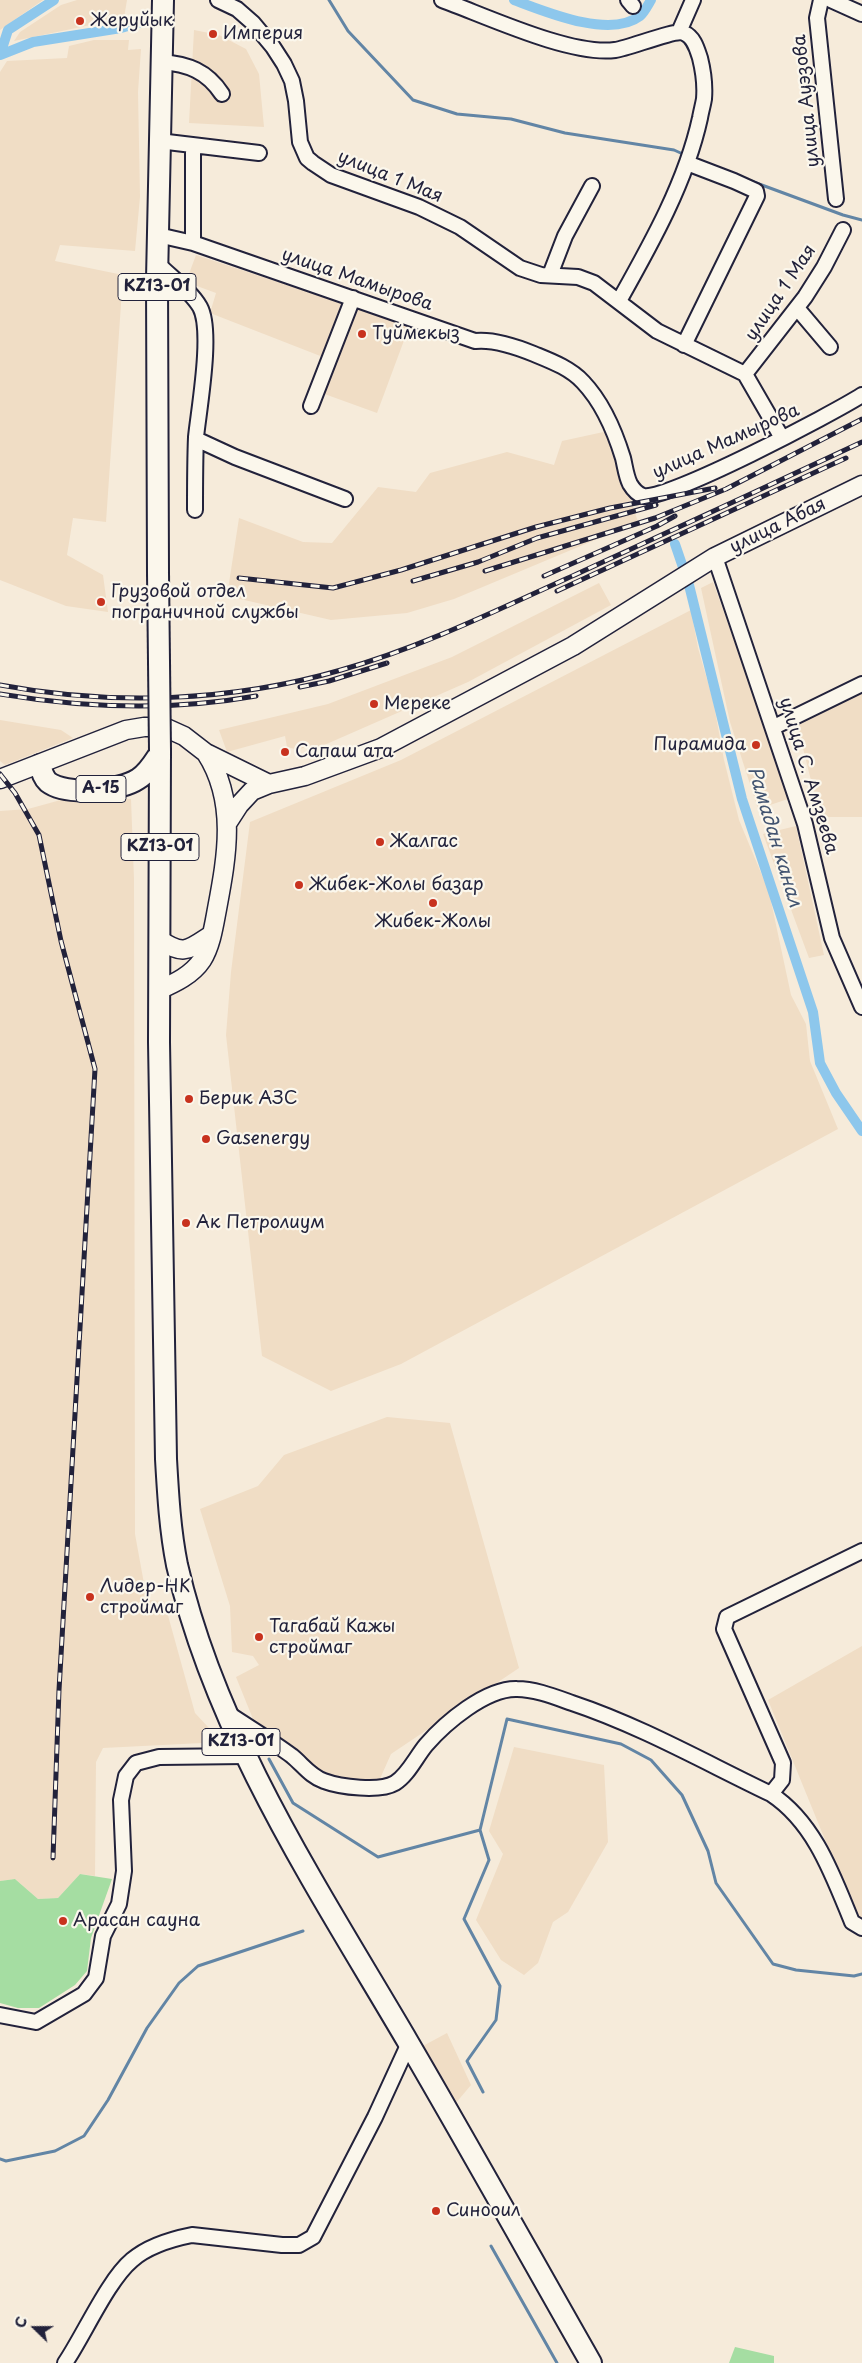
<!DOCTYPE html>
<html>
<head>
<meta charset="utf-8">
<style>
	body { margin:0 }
	#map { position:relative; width:862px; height:2363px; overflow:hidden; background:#f6ebda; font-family:"Playpen Sans",sans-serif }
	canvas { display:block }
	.north { position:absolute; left:10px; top:2303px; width:50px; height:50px; -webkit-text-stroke:4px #fbf7ec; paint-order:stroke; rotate:292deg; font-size:14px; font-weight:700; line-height:20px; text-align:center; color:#22223b }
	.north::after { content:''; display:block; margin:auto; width:18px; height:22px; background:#22223b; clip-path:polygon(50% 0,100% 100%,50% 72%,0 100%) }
</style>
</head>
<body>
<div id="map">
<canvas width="862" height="2363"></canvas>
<div class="north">С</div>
</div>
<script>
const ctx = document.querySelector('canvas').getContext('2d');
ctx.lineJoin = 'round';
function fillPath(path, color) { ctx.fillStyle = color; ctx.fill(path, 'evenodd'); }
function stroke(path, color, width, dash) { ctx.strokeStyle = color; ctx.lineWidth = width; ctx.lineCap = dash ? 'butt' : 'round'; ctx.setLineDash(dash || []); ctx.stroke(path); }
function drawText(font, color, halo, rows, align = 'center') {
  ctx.font = font + ' "Playpen Sans",sans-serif'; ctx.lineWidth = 4.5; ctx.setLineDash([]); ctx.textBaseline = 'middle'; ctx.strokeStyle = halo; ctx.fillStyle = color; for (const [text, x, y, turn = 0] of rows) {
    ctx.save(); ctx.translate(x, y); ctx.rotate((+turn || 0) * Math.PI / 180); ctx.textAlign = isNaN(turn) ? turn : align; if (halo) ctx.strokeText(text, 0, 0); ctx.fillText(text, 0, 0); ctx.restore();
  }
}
const built = new Path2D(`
	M0,0H43L0,30Z
	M77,0H127L124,18L14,41L20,32L61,5Z
	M194,30L219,35L246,49L259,74L264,127L189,123Z
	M94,40H129L128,50L141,49L138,92L140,197L135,251L60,245L55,261L123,275L106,522L73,518L67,555L103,575L108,612L66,606L0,580V72L7,61L67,58L69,46Z
	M196,255L348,305L328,359L210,313L216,293L186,282Z
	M353,307L409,327L377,413L319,392Z
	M608,431L638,522L454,599L407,613L331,620L227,596L239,518L303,542L332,543L378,487L416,492L430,473L507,452L554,465L562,441Z
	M713,582L760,712L788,799L758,809L730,722L701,588Z
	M599,583L611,605L468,682L322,746L295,749L287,747L285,736L227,752L219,730L328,704L452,657Z
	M691,610L698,648L713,700L724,760L739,820L769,892L791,995L806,1024L810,1061L838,1129L401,1364L331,1391L262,1356L226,1035L231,972L250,822L401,760Z
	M862,690V817H820L796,720Z
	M0,720L61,730L73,738L5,765L0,761Z
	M68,798L131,799L134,879L135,1534L147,1600L164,1601L195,1713L222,1742L103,1748L96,1762L95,1876L80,1874L58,1898L38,1899L15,1879L0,1881V811L28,809Z
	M796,826L824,955L809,958L763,834Z
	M387,1417L450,1423L519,1668L391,1754L379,1781L325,1777L255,1724L236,1677L259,1665L253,1656L232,1652L230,1606L200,1509L258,1486L284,1455Z
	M862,1646V1922L859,1923L768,1700Z
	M514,1747L604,1765L608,1842L568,1912L553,1922L538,1963L524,1975L501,1960L476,1920L503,1854L489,1831Z
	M447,2033L471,2085L455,2104L421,2047Z`);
const green = new Path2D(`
	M80,1874L112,1879L91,1938L87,1971L75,1985L39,2008H18L0,2003V1881L15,1879L38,1899L58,1898Z
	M735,2347L774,2356V2363H729Z`);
const stream = new Path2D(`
	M329,0L348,31L413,100L457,114L511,119L565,133L674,150L685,155
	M751,181L843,215L862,220
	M269,1759L293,1803L378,1857L480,1830
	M483,2092L467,2061L496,2020L500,1986L464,1919L489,1860L480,1830L507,1719L621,1744L651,1760L682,1795L708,1851L716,1883L773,1964L796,1970L854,1976L862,1974
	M0,2159L6,2161L55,2151L84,2136L108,2100L147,2028L179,1983L198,1966L303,1931
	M491,2246L557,2363`);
const canal = new Path2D(`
	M514,0C546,12 610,39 640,16C644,13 648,5 651,0
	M0,55L33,42L121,28L146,21
	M0,55L8,30L54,0
	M675,544L689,585L742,799L813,1012L820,1063L836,1093L862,1131`);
const minor = new Path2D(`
	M218,0L237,9L253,23L273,47L284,64L292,81L296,101L300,142L307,158L313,163L331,175L419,207L460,227L520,268L541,275L578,277L594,283L657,331L745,374L782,438
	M442,0C486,16 571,56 615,50C630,48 675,29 684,33C694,37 697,49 700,58C703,70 705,87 704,99C703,105 701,112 700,118C686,182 651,244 619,301
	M628,0L633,6
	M821,0L817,18L836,199
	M831,0L862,14
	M679,32L693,0
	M161,62C188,64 207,71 222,94
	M159,141L259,153
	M193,145V243
	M158,235L193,243L475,341C494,339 517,347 534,354C551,361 570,368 583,382C602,402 615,432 623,458C625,466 626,476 630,484C633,489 637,494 643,496C667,501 834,413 862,395
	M157,263C171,277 190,290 200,307C213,331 199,408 196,437C195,461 195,486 195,510
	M550,275L565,236L592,186
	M797,308L830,347
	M684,345L757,196L756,191L734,181L687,163
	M745,374L805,297L824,267L843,230
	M311,406L353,298
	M196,439L235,457L345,499
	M715,557L805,824L832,938L862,1007
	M774,727L862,684
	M229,1714C250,1728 272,1741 292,1756C303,1765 310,1776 324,1781C340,1787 380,1792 395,1783C408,1775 416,1757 426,1745C445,1723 486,1688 517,1689C535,1689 555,1697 572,1703C641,1726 706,1763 771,1794C815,1823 833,1876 852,1922L862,1928
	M771,1794L782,1780L783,1763L724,1629L727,1617L862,1551
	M0,2015L36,2022L84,1994L96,1978L103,1936L119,1904L124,1871L121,1800L126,1776L136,1763L159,1757L246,1756
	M65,2363C84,2335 108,2280 132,2260C147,2247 172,2239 192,2235L282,2245H299L313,2237L375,2117L409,2043`);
const major = new Path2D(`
	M0,779L126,730L144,727H164L184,736L206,753L269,784
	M228,822L239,805L252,791L269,784L305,776L381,748L573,646L715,557L862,485
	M160,940C184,956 188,950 211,935
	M159,990C175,983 192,975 202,960C211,946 214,925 217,909C227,856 237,801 206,753`);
const highway = new Path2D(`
	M158,573L157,279L163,0
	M160,751L159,1042L166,1459C168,1494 170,1530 177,1565C216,1736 320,1892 408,2042C470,2148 530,2256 591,2363
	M40,765C42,772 43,777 48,782C66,796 120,791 138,779C148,773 154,762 160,753`);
const rail = new Path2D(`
	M485,571L655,518L726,489L862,419
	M544,576L657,526L675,516
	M239,578L333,588L401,570L536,527L610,508L715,488
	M413,581L478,562L537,538L656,505
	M557,591L846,458
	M0,685C112,706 231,702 341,670C423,647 501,608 579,573C673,530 768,486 862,442
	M300,687L329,681L387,663
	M0,694C84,708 172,711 256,696
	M0,774L15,793L39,835L61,941L95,1069L59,1690L53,1858`);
const highwayBridge = new Path2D(`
	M158,573L160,751`);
const markers = [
	[80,21,5,"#c8321e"],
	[213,34,5,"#c8321e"],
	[362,334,5,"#c8321e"],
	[101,602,5,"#c8321e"],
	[374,704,5,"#c8321e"],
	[756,745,5,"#c8321e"],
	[285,752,5,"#c8321e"],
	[380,842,5,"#c8321e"],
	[299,885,5,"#c8321e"],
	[433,903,5,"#c8321e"],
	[189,1099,5,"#c8321e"],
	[206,1139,5,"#c8321e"],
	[186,1223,5,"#c8321e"],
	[90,1597,5,"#c8321e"],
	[259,1637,5,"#c8321e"],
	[63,1921,5,"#c8321e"],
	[436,2211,5,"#c8321e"]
];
const shields = [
	[157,287,78],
	[101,789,50],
	[160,847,78],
	[241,1742,78]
];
const shieldNames = [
	["KZ13-01",157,287],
	["A-15",101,789],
	["KZ13-01",160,847],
	["KZ13-01",241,1742]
];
const poiNames = [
	["Жеруйык",90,21],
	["Империя",223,34],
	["Туймекыз",372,334],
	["Грузовой отдел",111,592],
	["пограничной службы",111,613],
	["Мереке",384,704],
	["Пирамида",746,745,"right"],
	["Сапаш ата",295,752],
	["Жалгас",390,842],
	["Жибек-Жолы базар",309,885],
	["Жибек-Жолы",433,922,"center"],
	["Берик АЗС",199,1099],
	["Gasenergy",216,1139],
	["Ак Петролиум",196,1223],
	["Лидер-НК",100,1587],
	["строймаг",100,1608],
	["Тагабай Кажы",269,1627],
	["строймаг",269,1648],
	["Арасан сауна",73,1921],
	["Синооил",446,2211]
];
const streetNames = [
	["улица Ауэзова",807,101,-96],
	["улица 1 Мая",390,177,22],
	["улица Мамырова",357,280,19],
	["улица 1 Мая",781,293,-56],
	["улица Мамырова",726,442,-24],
	["улица Абая",778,526,-26],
	["улица С. Амзеева",808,776,73]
];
const waterNames = [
	["Рамадан канал",774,837,73]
];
fillPath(built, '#f0ddc5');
fillPath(green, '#a5dda2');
stroke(stream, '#6285a5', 3);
stroke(canal, '#8dc7ec', 10);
stroke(minor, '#22223b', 18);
stroke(major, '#22223b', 21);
stroke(highway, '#22223b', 24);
stroke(minor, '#fbf7ec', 14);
stroke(major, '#fbf7ec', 18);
stroke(highway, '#fbf7ec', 20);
stroke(rail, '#22223b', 5);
stroke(rail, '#fbf7ec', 3, [9]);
stroke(highwayBridge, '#22223b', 24, []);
stroke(highwayBridge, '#fbf7ec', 20);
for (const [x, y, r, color] of markers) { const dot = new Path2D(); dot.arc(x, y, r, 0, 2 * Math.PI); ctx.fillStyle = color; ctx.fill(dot); stroke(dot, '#fbf7ec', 2); }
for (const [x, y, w] of shields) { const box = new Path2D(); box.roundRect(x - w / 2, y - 13.5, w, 27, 4); ctx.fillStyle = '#fbf7ec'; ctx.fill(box); stroke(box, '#22223b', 1); }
drawText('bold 16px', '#22223b', null, shieldNames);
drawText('18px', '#22223b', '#fbf7ec', poiNames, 'left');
drawText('18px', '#22223b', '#fbf7ec', streetNames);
drawText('italic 19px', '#425470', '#fbf7ec', waterNames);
</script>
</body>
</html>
